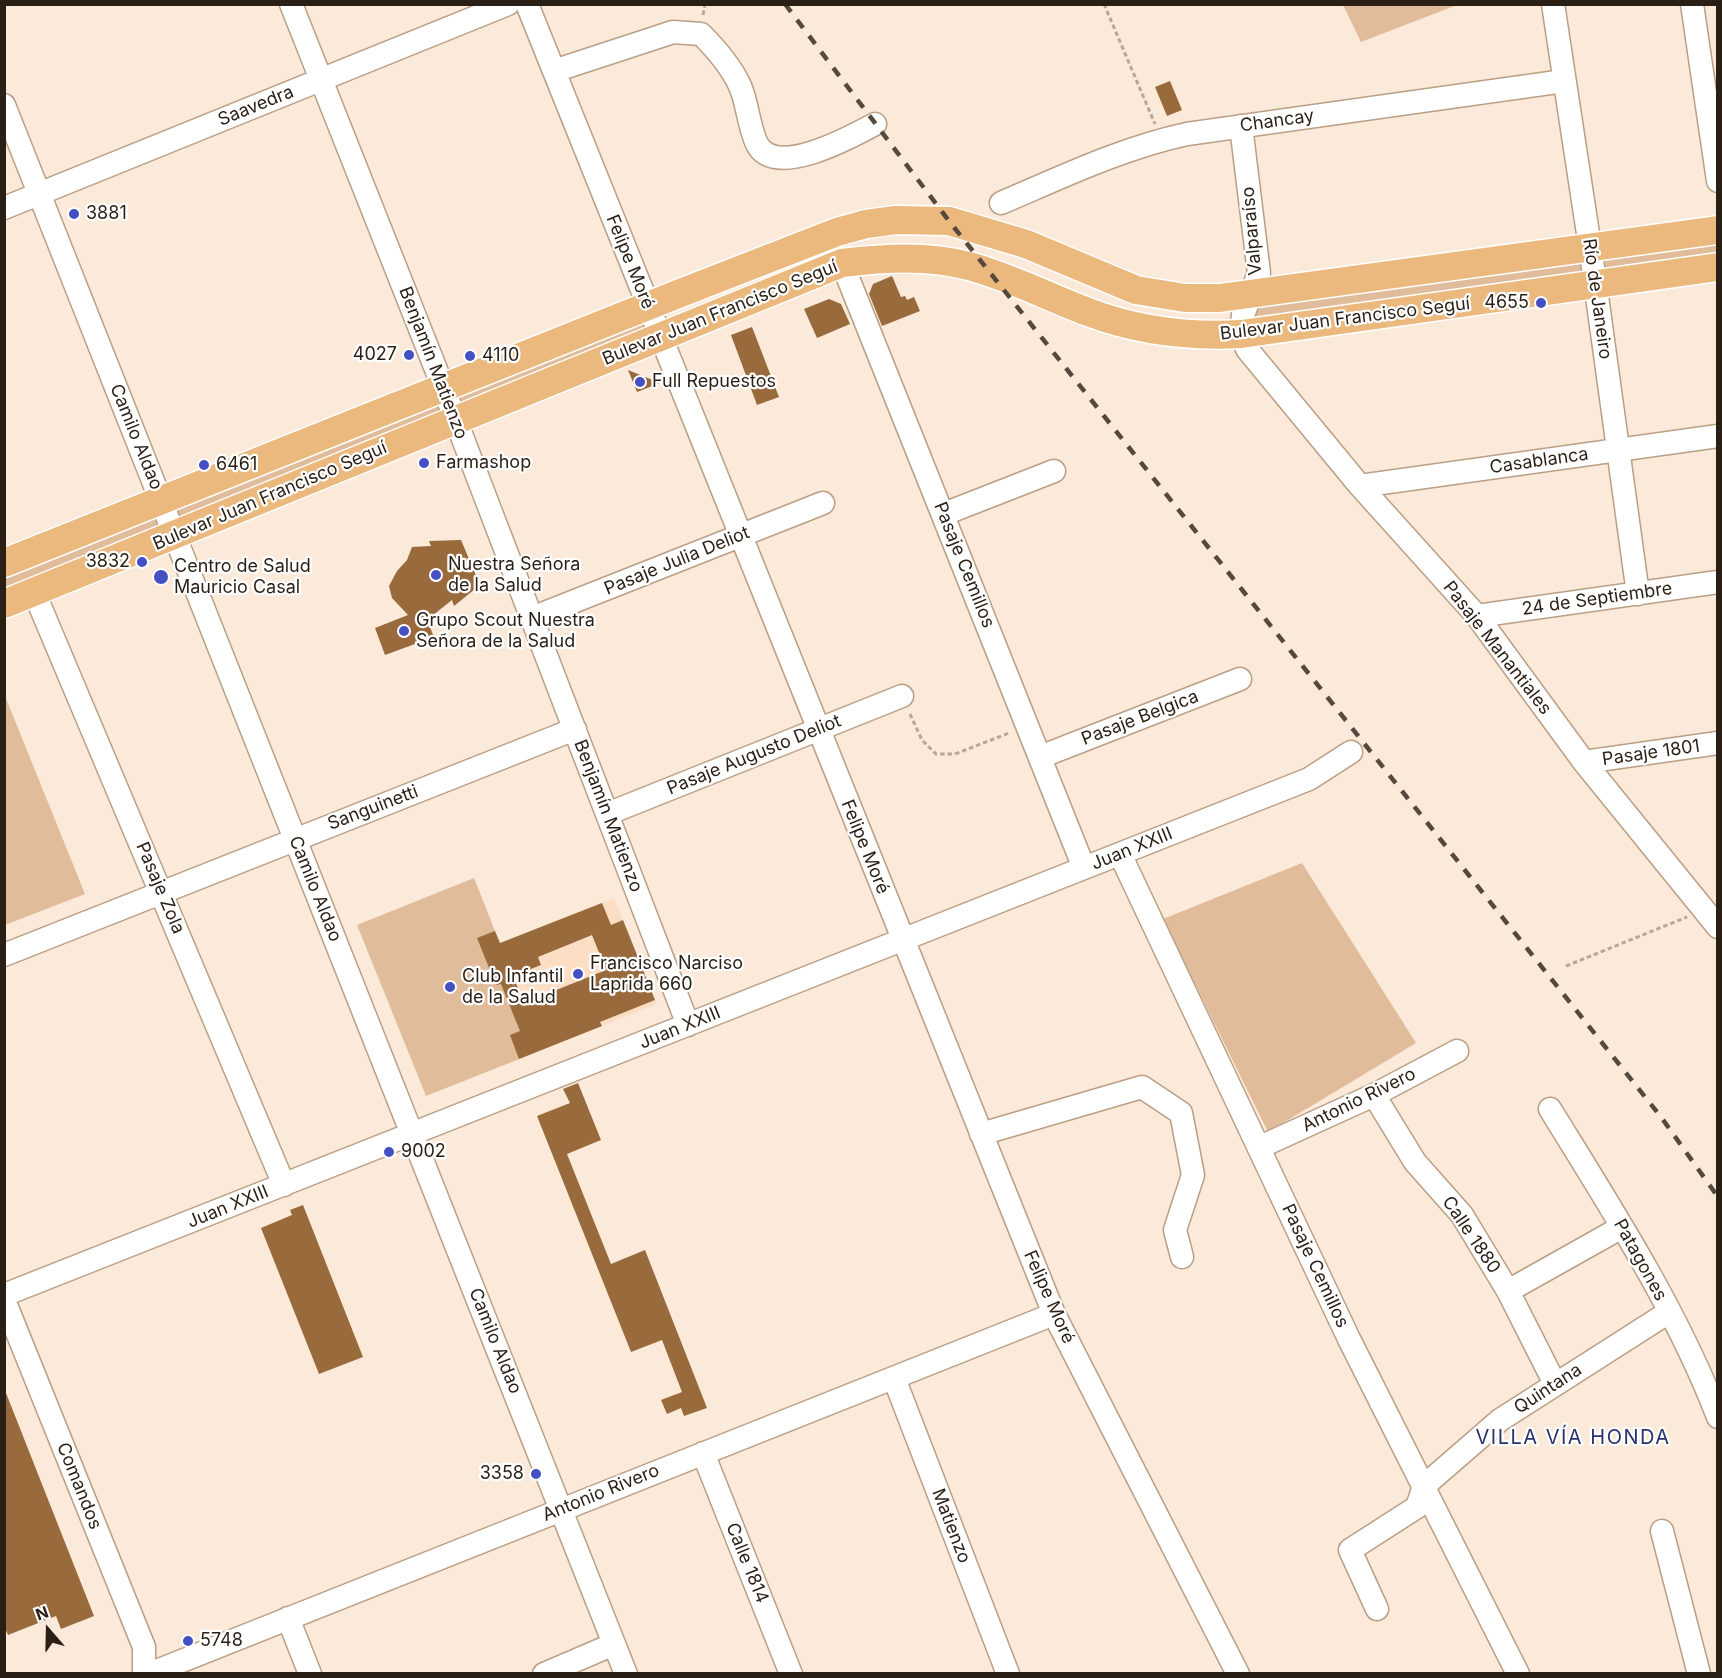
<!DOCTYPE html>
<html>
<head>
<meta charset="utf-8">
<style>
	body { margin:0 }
	#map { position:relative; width:1722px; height:1678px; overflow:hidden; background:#fbe9d9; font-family:Inter,sans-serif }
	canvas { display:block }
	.frame { position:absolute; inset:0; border:6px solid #2a1f15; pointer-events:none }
	.north { position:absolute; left:18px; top:1600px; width:60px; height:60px; -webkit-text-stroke:4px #fff; paint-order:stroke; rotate:340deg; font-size:16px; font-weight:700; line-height:24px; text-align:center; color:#2a1f15 }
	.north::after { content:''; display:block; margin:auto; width:21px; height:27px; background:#2a1f15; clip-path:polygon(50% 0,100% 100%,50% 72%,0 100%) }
</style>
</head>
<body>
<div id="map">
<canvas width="1722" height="1678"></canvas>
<div class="frame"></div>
<div class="north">N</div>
</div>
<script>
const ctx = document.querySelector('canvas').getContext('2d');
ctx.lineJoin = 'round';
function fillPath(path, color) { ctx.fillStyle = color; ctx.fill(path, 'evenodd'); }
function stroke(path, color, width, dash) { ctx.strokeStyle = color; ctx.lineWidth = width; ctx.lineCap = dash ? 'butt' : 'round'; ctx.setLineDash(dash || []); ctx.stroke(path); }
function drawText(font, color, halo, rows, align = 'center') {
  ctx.font = font + ' Inter,sans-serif'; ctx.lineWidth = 4.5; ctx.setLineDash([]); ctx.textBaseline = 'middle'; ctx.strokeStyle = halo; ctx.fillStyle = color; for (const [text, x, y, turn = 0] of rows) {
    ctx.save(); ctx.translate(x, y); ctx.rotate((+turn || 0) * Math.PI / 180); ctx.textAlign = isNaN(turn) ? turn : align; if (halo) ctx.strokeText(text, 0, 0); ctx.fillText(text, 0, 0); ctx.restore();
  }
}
const built = new Path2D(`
	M614,898L657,1004L542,1050L500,943Z`);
const green = new Path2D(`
	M1343,5H1457L1361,42Z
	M1717,230V267L1241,328L1246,307Z
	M647,306L660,336L5,604V563Z
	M5,696L85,894L5,925H4Z
	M1302,863L1416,1043L1268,1132L1163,919Z
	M474,878L542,1050L426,1096L357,925Z`);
const building = new Path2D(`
	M1170,81L1182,110L1167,116L1155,87Z
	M892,276L901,297L905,296L907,300L914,297L920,311L882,326L869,294L873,284Z
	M829,299L841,304L850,324L817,338L804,309Z
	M752,327L779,397L757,405L731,335Z
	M628,370L660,383L637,392Z
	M461,540L480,585L454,606L452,600L427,620L434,637L385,655L375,628L408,615L392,598L389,586L397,571L407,560L412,547L431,546L429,541Z
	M602,903L611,925L623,920L655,1000L600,1022L602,1026L519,1059L510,1035L520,1031L501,984L496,985L477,938L495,931L500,943ZM592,935L606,970L524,1003L513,976L541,965L538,957Z
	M578,1083L601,1140L567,1154L611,1264L645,1250L707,1408L684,1416L681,1408L667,1414L661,1400L682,1392L662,1340L631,1352L537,1116L570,1103L563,1089Z
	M303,1205L363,1357L319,1374L261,1228L292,1215L290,1210Z
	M6,1393L94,1616L61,1629L56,1616L8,1635L4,1626Z`);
const path = new Path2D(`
	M1104,4L1155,124
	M703,15L705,4
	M910,714L922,740L936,754H955L1009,733
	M1566,966L1687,917`);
const minor = new Path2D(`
	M291,4L443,387L688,1025
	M527,4L1054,1314L1238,1674
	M1553,4L1592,260L1638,594
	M1692,4L1718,181
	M554,71L673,32L701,34C716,49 731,66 740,86C748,104 748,125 757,144C775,179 851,137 875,124
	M4,105L626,1674
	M1241,126L1259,273L1243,315L1241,334L1247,349L1360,486L1477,616L1584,762L1718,927
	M1001,203C1062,177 1122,148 1187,134L1564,81
	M4,208L508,4
	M842,263L1084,868
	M1360,486L1718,436
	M944,514L1054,471
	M34,592L284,1185
	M1477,616L1718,582
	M532,618L823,503
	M1040,757L1240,679
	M1584,762L1718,743
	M607,814L902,696
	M1120,854L1349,1339L1518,1674
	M4,955L575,729
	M1374,1095L1415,1162L1462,1215L1508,1291L1555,1384
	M1550,1109C1611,1208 1676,1308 1718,1417
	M981,1134L1142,1087L1181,1113L1193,1175L1175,1230L1182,1257
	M1260,1147L1374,1095L1457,1051
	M1508,1291L1622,1227
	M4,1295L1309,779L1351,752
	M4,1300L144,1647V1674
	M894,1378L1008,1674
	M703,1453L791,1674
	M1662,1531L1699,1674
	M1377,1609L1350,1550L1417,1507L1424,1486L1500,1420L1669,1312
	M288,1618L310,1674
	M149,1674L1054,1314
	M544,1674L614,1644`);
const major = new Path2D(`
	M4,563L678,294L837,232L866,224L896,220L949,221L1026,244L1136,290L1185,298H1220L1718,230
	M4,604L842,263C884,258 927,255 969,266C1010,277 1048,297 1088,312C1138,331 1188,337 1241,334L1718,267`);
const rail = new Path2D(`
	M785,4L949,221L1661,1117L1718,1197`);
const markers = [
	[74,214,6,"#444fc4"],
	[1541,303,6,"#444fc4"],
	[409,355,6,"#444fc4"],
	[470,356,6,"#444fc4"],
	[640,382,6,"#444fc4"],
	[424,463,6,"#444fc4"],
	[204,465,6,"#444fc4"],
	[142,562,6,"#444fc4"],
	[436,575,6,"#444fc4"],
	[161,577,8,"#444fc4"],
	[404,631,6,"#444fc4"],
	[578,974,6,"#444fc4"],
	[450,987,6,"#444fc4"],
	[389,1152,6,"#444fc4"],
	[536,1474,6,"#444fc4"],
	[188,1641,6,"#444fc4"]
];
const streetNames = [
	["Saavedra",256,106,-22],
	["Chancay",1277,121,-8],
	["Valparaíso",1252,231,-95],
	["Felipe Moré",630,262,68],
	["Río de Janeiro",1597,299,82],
	["Bulevar Juan Francisco Seguí",720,313,-22],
	["Bulevar Juan Francisco Seguí",1345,319,-7],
	["Benjamín Matienzo",433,363,69],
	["Camilo Aldao",136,437,68],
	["Casablanca",1539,461,-8],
	["Bulevar Juan Francisco Seguí",270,496,-23],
	["Pasaje Julia Deliot",677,561,-22],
	["Pasaje Cemillos",964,565,68],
	["24 de Septiembre",1597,599,-8],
	["Pasaje Manantiales",1497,648,52],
	["Pasaje Belgica",1140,718,-21],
	["Pasaje 1801",1651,753,-8],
	["Pasaje Augusto Deliot",754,755,-22],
	["Sanguinetti",373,808,-21],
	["Benjamín Matienzo",608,816,69],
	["Felipe Moré",865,847,68],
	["Juan XXIII",1132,849,-22],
	["Pasaje Zola",160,888,67],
	["Camilo Aldao",315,889,68],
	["Juan XXIII",680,1028,-22],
	["Antonio Rivero",1359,1100,-26],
	["Juan XXIII",228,1207,-22],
	["Calle 1880",1471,1235,56],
	["Patagones",1640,1260,61],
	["Pasaje Cemillos",1315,1266,65],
	["Felipe Moré",1049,1297,66],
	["Camilo Aldao",495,1341,68],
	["Quintana",1548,1389,-33],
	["Comandos",79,1486,68],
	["Antonio Rivero",601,1493,-22],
	["Matienzo",951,1526,69],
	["Calle 1814",747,1563,68]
];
const poiNames = [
	["3881",86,214],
	["4655",1529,303,"right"],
	["4027",397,355,"right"],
	["4110",482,356],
	["Full Repuestos",652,382],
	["Farmashop",436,463],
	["6461",216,465],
	["3832",130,562,"right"],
	["Nuestra Señora",448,565],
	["de la Salud",448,586],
	["Centro de Salud",174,567],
	["Mauricio Casal",174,588],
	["Grupo Scout Nuestra",416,621],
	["Señora de la Salud",416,642],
	["Francisco Narciso",590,964],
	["Laprida 660",590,985],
	["Club Infantil",462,977],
	["de la Salud",462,998],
	["9002",401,1152],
	["3358",524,1474,"right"],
	["5748",200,1641]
];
const neighbourhoodNames = [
	["VILLA VÍA HONDA",1573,1438]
];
fillPath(built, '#fbdec4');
fillPath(green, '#e1bc9b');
fillPath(building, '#996a3c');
stroke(minor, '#bb9f85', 25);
stroke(major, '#fff', 31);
stroke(path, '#b6a799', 3, [4.5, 3]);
stroke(minor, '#fff', 22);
stroke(major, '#ebb87e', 28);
stroke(rail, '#55483d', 4.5, [10, 10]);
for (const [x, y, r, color] of markers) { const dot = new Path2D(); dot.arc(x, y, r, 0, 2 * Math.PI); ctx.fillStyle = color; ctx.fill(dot); stroke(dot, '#fff', 2); }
drawText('18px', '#2a1f15', '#fff', streetNames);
drawText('18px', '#2a1f15', '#fff', poiNames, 'left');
ctx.letterSpacing = '1.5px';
drawText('20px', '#2a326c', '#fff', neighbourhoodNames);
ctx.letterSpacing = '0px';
</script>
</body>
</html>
